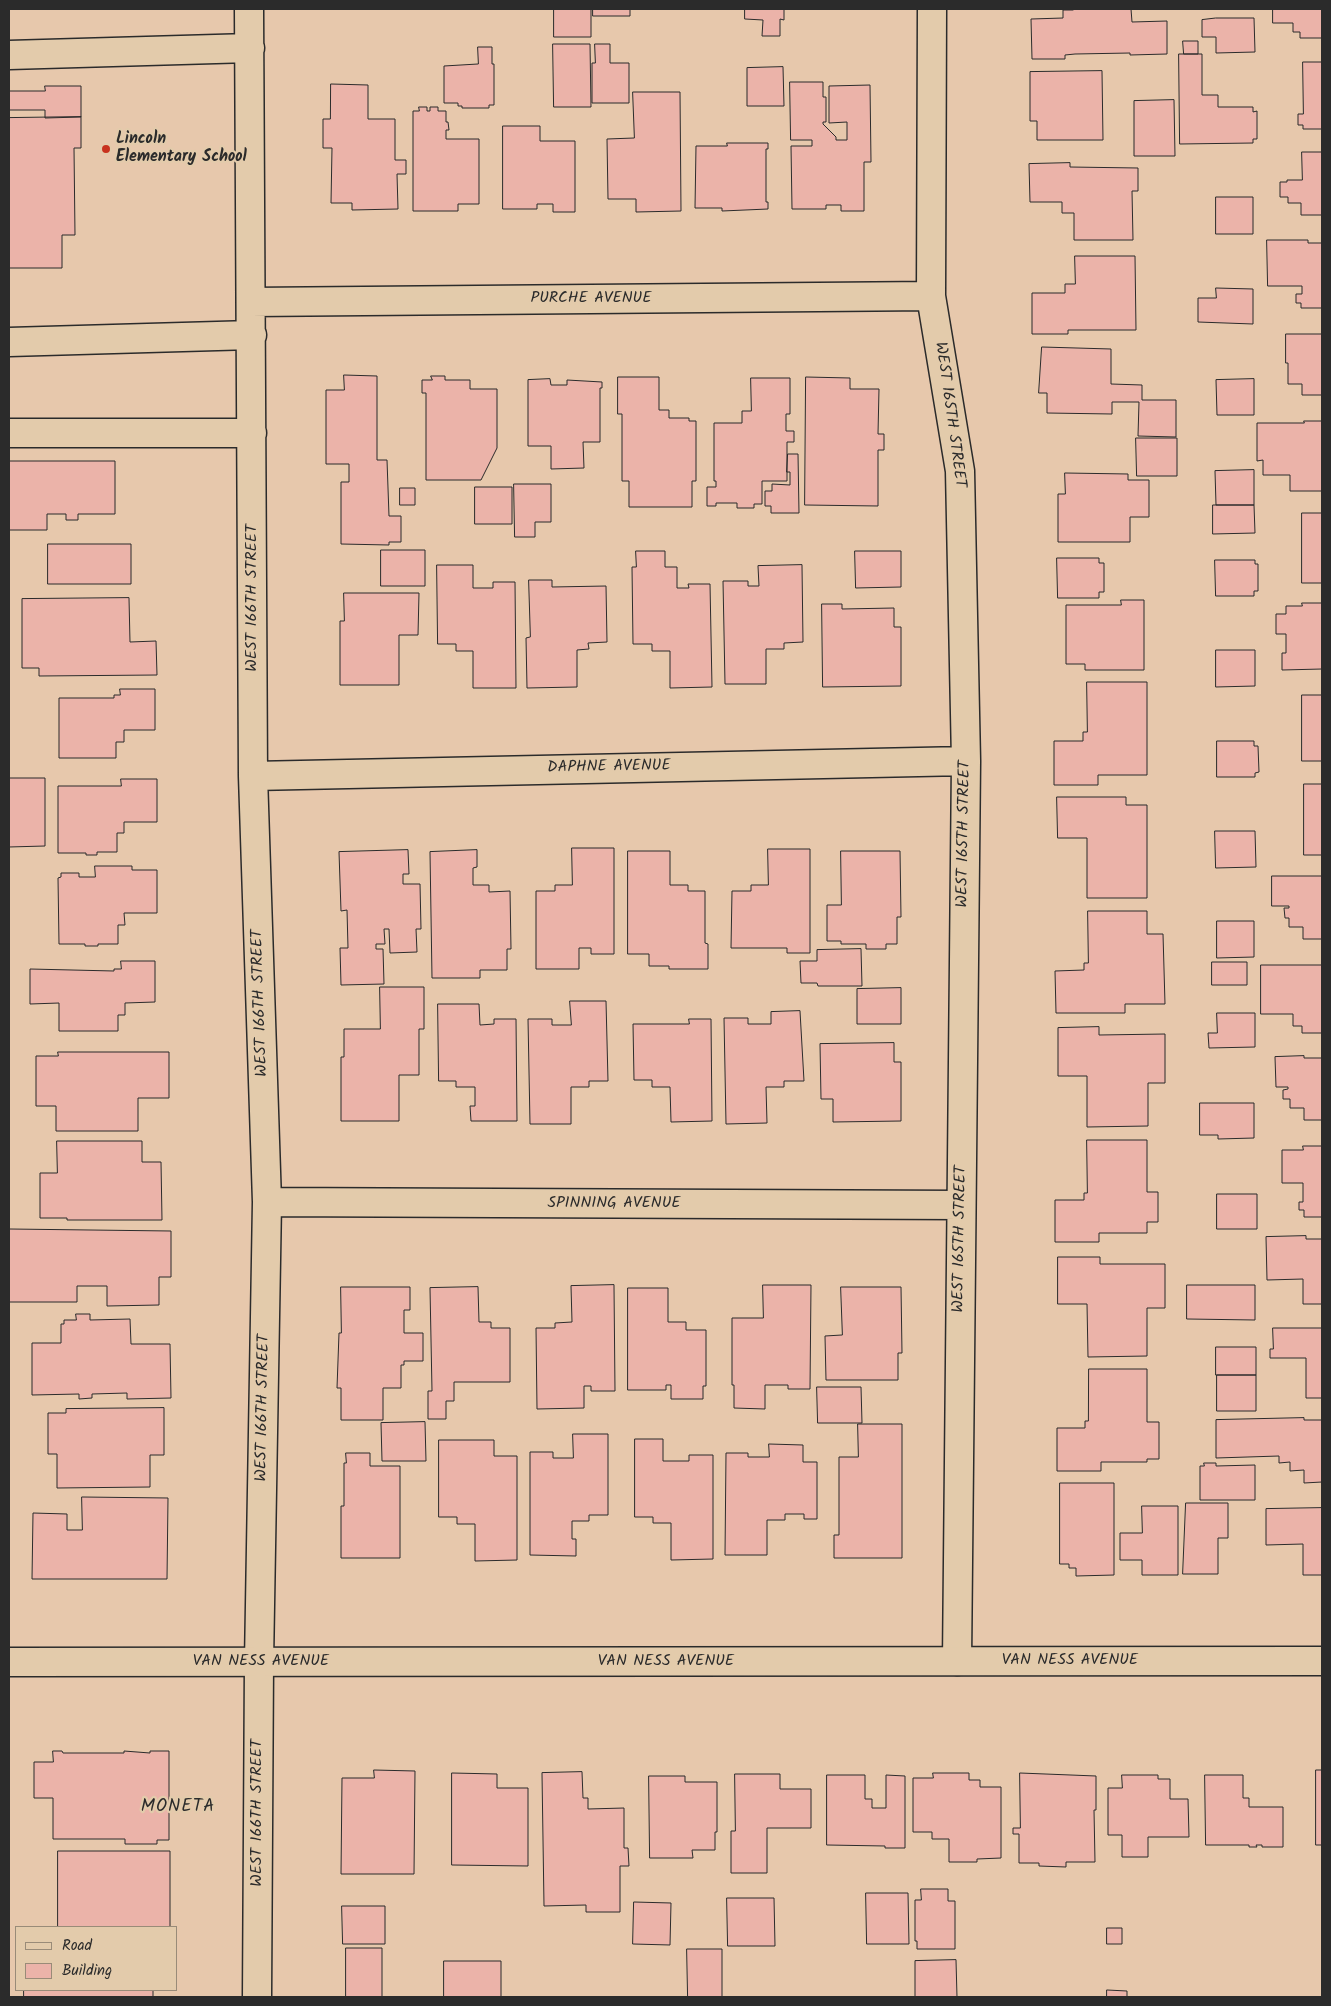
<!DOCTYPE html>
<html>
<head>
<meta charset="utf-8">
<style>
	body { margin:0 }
	#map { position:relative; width:1331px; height:2006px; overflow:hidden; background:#e7c8ac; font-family:Kalam,sans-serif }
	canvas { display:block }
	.frame { position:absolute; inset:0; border:10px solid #2b2b2b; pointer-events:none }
	.legend { position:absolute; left:15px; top:1926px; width:162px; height:65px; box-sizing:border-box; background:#e3cbab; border:1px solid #998b78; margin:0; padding:6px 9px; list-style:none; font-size:15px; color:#2b2b2b }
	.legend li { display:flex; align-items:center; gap:10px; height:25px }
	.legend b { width:25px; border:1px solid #998b78 }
</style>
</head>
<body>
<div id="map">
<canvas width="1331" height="2006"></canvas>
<div class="frame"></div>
<ul class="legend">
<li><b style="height:6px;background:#e3cbab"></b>Road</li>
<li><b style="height:14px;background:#ebb3a9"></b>Building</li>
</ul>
</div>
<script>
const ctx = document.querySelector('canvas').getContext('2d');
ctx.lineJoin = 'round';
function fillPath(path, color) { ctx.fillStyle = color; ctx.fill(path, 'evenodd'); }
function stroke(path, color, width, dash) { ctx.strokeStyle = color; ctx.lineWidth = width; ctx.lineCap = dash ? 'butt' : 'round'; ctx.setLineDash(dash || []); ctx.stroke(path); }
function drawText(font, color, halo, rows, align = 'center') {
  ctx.font = font + ' Kalam,sans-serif'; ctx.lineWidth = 4.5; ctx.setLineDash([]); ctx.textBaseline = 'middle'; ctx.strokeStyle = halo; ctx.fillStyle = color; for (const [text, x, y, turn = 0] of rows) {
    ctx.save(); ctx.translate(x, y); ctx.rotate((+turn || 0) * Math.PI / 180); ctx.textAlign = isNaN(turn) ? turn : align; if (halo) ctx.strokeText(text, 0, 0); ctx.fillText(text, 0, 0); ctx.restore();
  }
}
const building = new Path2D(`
	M554,9H591V37H554Z
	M593,9H630V16H593Z
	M745,9H784V20L780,19V36H762L763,20L745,19Z
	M1073,9H1131L1132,22L1167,21V54L1130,55V53L1075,54L1065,55V59H1032L1031,19L1063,18V10H1073Z
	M1273,9H1322V38H1300V32H1293V23H1273Z
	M1216,18H1254L1255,52L1216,53V37H1202V20Z
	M1183,41H1198V54H1184Z
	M553,44H590L591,107H554Z
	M595,44H610V63H629V103H592V63H595Z
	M478,47H492V64H494V105H489V108H462V106H458V103H444V66L478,64Z
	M1179,54H1202V95H1218V107H1253V112L1257,111V139H1253V143L1180,144Z
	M1303,62H1322V129H1303V125H1298V114H1303Z
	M783,67L784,106H747V68Z
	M1102,71L1103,140H1037V121H1030V72Z
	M790,82H823V97H826V122H823V124L836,137V140H847V122L829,123V86L870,85L871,162H864V211H841V205H826V209H792L791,146H812V140H791Z
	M331,84L368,85V119H395V160H406V174H397L398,209L352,210V203H331L332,148H323V119H330Z
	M45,86H81V117L45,118V110H9V91H45Z
	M633,92H680L681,211L636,212V199H608L607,139L634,138Z
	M1174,100L1175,156H1134V101Z
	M419,107H427V111H430V107H438V111H446V122H448L449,130H446V139H479V204H458V211H413V111H419Z
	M81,117V148H74L75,235H62V268H9V118Z
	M503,126H540V141H575V212H553V204H537V209H503Z
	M727,143H768V149H766V202H768V209L722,211V208H695L696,146H727Z
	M1302,152H1322V215H1301V203H1288V197H1280V182H1287V180H1302Z
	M1070,163V167L1138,168V191H1132L1133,240H1074V213H1062V202H1030L1029,164Z
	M1216,197H1253V234H1216Z
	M1267,240H1308V243H1322V308H1301V303H1296V294H1302V286H1268Z
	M1075,256H1135L1136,330H1068V334H1032V293H1065V284H1075Z
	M1216,288L1253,289V324L1198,322V298H1216Z
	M1286,334H1322V395H1302V384H1288V363H1286Z
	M1042,347L1111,349V384L1142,385V400H1176V437L1138,436L1139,402H1112V414L1047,413V393H1039Z
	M344,375L377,376V460H387L389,516H401V542H389V545L341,544V482H349V464H326V390H344Z
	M431,376H445V380H470V389H497V448L481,480H426V393H422V380H432Z
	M618,377H659V410H669V418H689V421H696V481H692V507H629V481H622V414H618Z
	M806,377L850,378V389H879L878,434H884V450H878V506L805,505Z
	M751,378H790V414H786V431H794V442H787V481H762V504H754V508H737V503H716V506H707V487H716V481H714V423H742V411H751Z
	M550,379L551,385H567V380L602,382V388H600V442H583L584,468L551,469V446H528V380Z
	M1254,379V415H1217L1216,380Z
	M1304,421H1322V491H1290V475H1263V460L1257,461V423H1304Z
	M1136,438H1177V476H1137Z
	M788,454H798L799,513H771V506H765V491H772V484L790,485V472H787Z
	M9,461H115V514H78V520H66V514H47V530H9Z
	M1254,470V505H1216L1215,471Z
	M1065,473L1128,474V480H1149V517H1130V542H1058V494H1065Z
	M514,484H551V522H535V537H515Z
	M475,487H512V524H475Z
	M400,488H415V505H400Z
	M1213,505H1254L1255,533L1213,534Z
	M1302,513H1322V583H1302Z
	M48,544H131V584H48Z
	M381,550H425V586H381Z
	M636,551H665V567H677V588H689L688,584H710L712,687L670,688V651H652V644H633L632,567H636Z
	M855,551H901V587L856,588Z
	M1057,558H1099V563H1104V592H1099V598H1058Z
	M1215,560H1255V564H1258V591H1254V596H1216Z
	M437,565H473V588H493V582H515L516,688H473V651H456V644H438Z
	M802,565L803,642L784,643V649H766V684H725L723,581H748V586H759L758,566Z
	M529,580H552V587L606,586L607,642L588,643L589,649L577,650V687L527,688L526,638L530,637Z
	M344,593H419L418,635H399V685H340V621H344Z
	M129,598L130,642L156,641L157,675L39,676V668H22V599Z
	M1121,600H1144V670H1085V664H1066V605H1121Z
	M1302,603H1322V669L1282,670V653H1286V634H1276V614H1286V606H1302Z
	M822,604H842V609L894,608V627H901V686L823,687Z
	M1216,650H1255V686L1216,687Z
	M1087,682H1147V775H1098V785H1054V741H1083V732H1087Z
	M120,689H155V730H124V742H116V758H59V698H114V695H120Z
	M1302,695H1322V761H1302Z
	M1217,741H1254V746H1258L1259,772L1255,773V777H1217Z
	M9,778H45V846L9,847Z
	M121,779H157V822H124V833H117V852H97V855H86V853H58V786H121Z
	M1304,784H1322V855H1304Z
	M1057,797H1126V805H1147V898H1087V838H1058Z
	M1215,831H1255L1256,867L1216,868Z
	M572,848H614V954H591V948H579V969H536V891H555V885H572Z
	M768,849H810V953H787V948H731L732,891H751V885H768Z
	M408,850L409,874H403V884H420L421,929H416L417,952L390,953L389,929H384L385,944H376V949H383L384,984L341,985L340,948H348L347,910L341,911L339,852Z
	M477,850V867L473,868V885H489V892L510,891L511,949H507V970H480V978H432L430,852Z
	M628,851H670V885H688V891H705V943L708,944V969H669V966H649V954H628Z
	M841,851H900L901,917H897V944H886V949H866V944H841V941H827V905H841Z
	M95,866H132V870H157V913H124L125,925H118V944H98V946H85V944H59L58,878L61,877V873H79V877H95Z
	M1272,876H1322V939H1303V927H1289V918H1285L1284,908H1289V906H1272Z
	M1088,911H1147V934H1163L1165,1004H1125V1013H1056L1055,971L1084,970V963H1088Z
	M1217,921H1254V957L1217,958Z
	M861,949L862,986H818L817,983H801L800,961H817V950Z
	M121,961H155V1002L125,1003V1015H118V1031H59V1003L30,1004V969L114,971V969H121Z
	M1212,962H1247V985H1212Z
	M1261,965H1322V1033H1302V1026H1293V1014H1261Z
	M380,987H424V1029H419V1075H399V1121H341V1057H344V1029H380Z
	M901,988V1024H857V989Z
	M570,1001H606L608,1081H589V1087H571V1124H530L528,1019H552V1025H571Z
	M438,1004H479L480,1025L494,1024V1019H516L517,1121H471L470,1106H475V1087H456V1081H439Z
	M800,1011L804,1081H784V1087H766L767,1123L726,1124L724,1018H748V1024H771V1012Z
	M1217,1013H1255V1047L1209,1048L1208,1033H1217Z
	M689,1019H711L712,1121L671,1122L670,1087H652V1080H634L633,1024H689Z
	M1099,1027V1035L1165,1034V1083H1148V1126L1087,1127V1076H1058V1028Z
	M894,1043V1062H901V1121L833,1122V1099H821L820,1044Z
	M58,1052H169V1098H138V1131H56V1106H36V1056H58Z
	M1304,1056V1058H1322V1120H1304V1108H1290V1099H1283V1090L1288,1089V1087H1276L1275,1057Z
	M1200,1103H1254V1138L1218,1139V1135H1200Z
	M1087,1140H1147V1192H1158V1222H1147V1233H1099V1242H1055V1200H1084V1193H1087Z
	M57,1141H142V1162H161L162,1220H67V1218H40V1173H57Z
	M1303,1146H1322V1217H1304V1210H1299V1202H1303V1183H1282V1150H1303Z
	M1217,1194H1257V1229H1217Z
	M9,1229L171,1231V1277H159V1305L107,1306V1286H77V1302H9Z
	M1306,1236V1239H1322V1304H1303V1279L1267,1280L1266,1237Z
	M1058,1257H1100V1264H1165V1308H1147V1356L1088,1357L1087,1304H1058Z
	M614,1285L615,1391H591V1386H584V1408L537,1409L536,1328H555V1323L572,1322L571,1286Z
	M763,1285H811L810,1389H788V1385H765V1409L734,1408V1385H732V1318H763Z
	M1187,1285H1255V1320L1187,1319Z
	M341,1287H410V1310H404V1333H423V1361H404V1365H401V1388H383V1420H341V1388H337L339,1333H341Z
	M478,1287L479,1322H491V1328H510V1382H454V1401H446V1419H428V1391H432L430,1288Z
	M841,1287H901L902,1353H898V1380H826L825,1336L842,1335Z
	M628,1288H668V1322H686V1330H706V1386H703V1399H671V1385H666V1390H628Z
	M76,1314H90V1320L130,1319L131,1344H170L171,1398L127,1399V1393L92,1394V1398L79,1399V1394L32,1395V1343H61V1324H64V1320H76Z
	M1273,1328H1322V1398H1306V1358H1270V1349H1273Z
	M1216,1347H1256V1375H1216Z
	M1089,1369H1147V1422H1159V1459H1147V1462H1101V1471H1057V1428H1085V1421H1088Z
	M1217,1375H1256V1411H1217Z
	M817,1387H861L862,1423H818Z
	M164,1408V1455H150V1487L57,1488V1454H48V1413H66V1409Z
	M1304,1418V1420H1322V1482L1304,1483V1470L1290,1471V1462L1279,1463V1456L1216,1458V1420Z
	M425,1422L426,1461H382L381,1423Z
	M858,1424H902V1558H834V1535H839V1457H858Z
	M573,1434H608V1515H589V1521H572V1539H576V1556L530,1555V1452H553V1458H573Z
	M635,1439H663V1461H689V1455H713V1559L671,1560V1523H653V1517H635Z
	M439,1440H494V1456H517V1560L475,1561V1524H457V1517H439Z
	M769,1444L803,1445V1462H817V1519H804V1514H785V1520H767V1555H725L726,1453H748V1457H769Z
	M346,1453H370V1466H400V1558H341V1506H344V1463H346Z
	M1204,1463H1216V1466L1255,1465V1500H1200V1466H1204Z
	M1060,1483H1114V1575L1076,1576V1568H1069V1564H1060Z
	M82,1497L168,1498L167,1579H32L33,1513L67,1514V1530H82Z
	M1186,1503H1228V1538H1218V1574H1183Z
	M1142,1506H1178V1575H1142V1560H1120V1533H1142Z
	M1322,1508V1575H1303V1544L1266,1545V1509Z
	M53,1751H62L63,1753H124V1751L150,1753V1751H169V1840H157V1844H125V1839H53V1798H34V1762H53Z
	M374,1770L415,1771L414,1874H341L342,1778H374Z
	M1316,1770H1322V1845H1316Z
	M582,1772L583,1798H588V1809L624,1808V1848H628L629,1866H620V1912H586V1905L544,1906L542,1773Z
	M452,1773L497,1774V1788H528V1866L452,1865Z
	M933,1773H969V1780H980V1787H1001V1858L977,1859V1862H949V1839H932V1832H913V1778H933Z
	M1020,1773L1096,1776V1810H1094L1095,1862H1066V1867L1039,1866V1863H1019V1834H1013V1828H1020Z
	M735,1774H780V1789H811V1828H767V1873H731V1831H735Z
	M827,1775H865V1799H872V1808H886V1775L905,1776V1848H885V1846L827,1845Z
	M1122,1775H1158V1779H1170V1799H1188L1189,1837H1148V1857H1122V1835H1108V1788H1122Z
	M1205,1775H1243V1798H1249V1807H1283V1847H1262V1845H1256L1257,1847H1249V1845H1206Z
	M649,1776H685V1782H717V1832H715V1850H692L693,1858H650Z
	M58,1851H170V1927H58Z
	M921,1889H948V1901H955V1949H917V1941H915V1900H921Z
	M866,1893H908L909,1944H867Z
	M727,1898H774L775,1946H728Z
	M634,1902L671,1903L670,1945L633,1944Z
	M342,1906H385V1944H343Z
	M1107,1928H1122V1944H1107Z
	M346,1948H382V1997H346Z
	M687,1949H722V1997H688Z
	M956,1960L957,1997H915V1961Z
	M444,1961H501V1997H444Z
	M24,1990H153V1997H24Z
	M1107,1990L1127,1991V1997H1107Z`);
const minor = new Path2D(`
	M249,9L253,776L267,1202L259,1662L257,1997
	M932,9L931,296L960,471L966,761L957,1661
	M9,55L250,48
	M251,302L931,296
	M9,342L252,335
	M9,433H252
	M253,776L966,761
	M267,1202L961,1205`);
const major = new Path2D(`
	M9,1662L1322,1661`);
const markers = [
	[106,149,5,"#c8321e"]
];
const poiNames = [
	["Lincoln",116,140],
	["Elementary School",116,158]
];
const streetNames = [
	["PURCHE AVENUE",591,299],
	["WEST 165TH STREET",949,415,82],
	["WEST 166TH STREET",253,598,-90],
	["DAPHNE AVENUE",609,768,-1],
	["WEST 165TH STREET",965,834,-89],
	["WEST 166TH STREET",261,1003,-92],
	["SPINNING AVENUE",614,1204],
	["WEST 165TH STREET",961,1239,-89],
	["WEST 166TH STREET",264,1408,-89],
	["VAN NESS AVENUE",1070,1661],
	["VAN NESS AVENUE",261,1662],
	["VAN NESS AVENUE",666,1662],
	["WEST 166TH STREET",258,1813,-90]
];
const neighbourhoodNames = [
	["MONETA",178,1808]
];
fillPath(building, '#ebb3a9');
stroke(building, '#2b2b2b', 1);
stroke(minor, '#2b2b2b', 31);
stroke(major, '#2b2b2b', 31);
stroke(minor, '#e3cbab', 28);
stroke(major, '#e3cbab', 28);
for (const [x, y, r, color] of markers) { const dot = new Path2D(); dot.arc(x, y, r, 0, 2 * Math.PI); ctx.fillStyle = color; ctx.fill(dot); stroke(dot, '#e3cbab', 2); }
drawText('bold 16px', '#2b2b2b', '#e3cbab', poiNames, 'left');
drawText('16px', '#2b2b2b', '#e3cbab', streetNames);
ctx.letterSpacing = '1px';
drawText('18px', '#2b2b2b', '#e3cbab', neighbourhoodNames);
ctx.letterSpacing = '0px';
</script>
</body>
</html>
